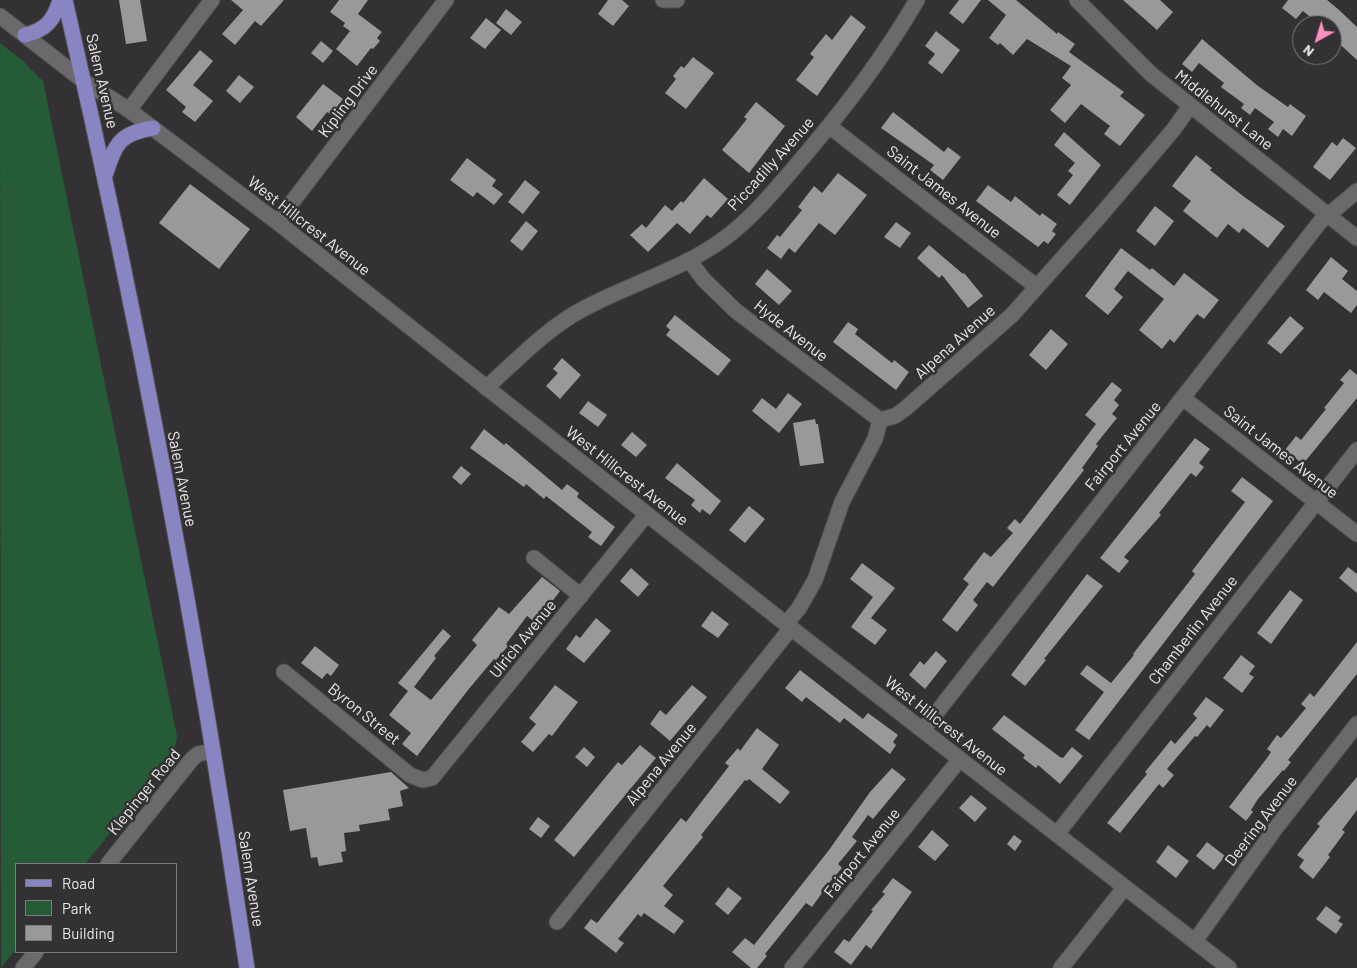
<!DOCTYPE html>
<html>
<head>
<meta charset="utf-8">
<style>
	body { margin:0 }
	#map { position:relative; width:1357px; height:968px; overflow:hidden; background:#333133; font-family:Barlow,sans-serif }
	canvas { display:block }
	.legend { position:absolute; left:15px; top:863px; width:162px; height:90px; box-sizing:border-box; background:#333133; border:1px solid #7c7a7c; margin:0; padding:6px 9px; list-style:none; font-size:15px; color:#e9e8e9 }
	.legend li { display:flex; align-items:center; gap:10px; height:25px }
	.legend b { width:25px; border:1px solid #7c7a7c }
	.north { position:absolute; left:1292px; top:15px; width:50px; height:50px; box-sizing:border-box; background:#333133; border:1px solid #7c7a7c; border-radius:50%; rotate:219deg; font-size:14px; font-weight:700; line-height:20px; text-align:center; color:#e9e8e9 }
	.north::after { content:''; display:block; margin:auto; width:18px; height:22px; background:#fd8ebf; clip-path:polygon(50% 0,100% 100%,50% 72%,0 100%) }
</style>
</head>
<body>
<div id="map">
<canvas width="1357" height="968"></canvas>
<ul class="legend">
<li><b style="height:6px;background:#8985c2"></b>Road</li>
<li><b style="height:14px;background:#255c37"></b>Park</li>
<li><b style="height:14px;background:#9b989b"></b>Building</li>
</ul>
<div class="north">N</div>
</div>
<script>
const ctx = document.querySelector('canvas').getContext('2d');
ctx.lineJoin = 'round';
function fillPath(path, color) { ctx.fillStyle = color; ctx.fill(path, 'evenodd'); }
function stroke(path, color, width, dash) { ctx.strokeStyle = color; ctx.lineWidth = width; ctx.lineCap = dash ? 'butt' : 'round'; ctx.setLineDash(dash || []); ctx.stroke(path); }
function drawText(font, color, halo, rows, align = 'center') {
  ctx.font = font + ' Barlow,sans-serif'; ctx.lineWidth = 5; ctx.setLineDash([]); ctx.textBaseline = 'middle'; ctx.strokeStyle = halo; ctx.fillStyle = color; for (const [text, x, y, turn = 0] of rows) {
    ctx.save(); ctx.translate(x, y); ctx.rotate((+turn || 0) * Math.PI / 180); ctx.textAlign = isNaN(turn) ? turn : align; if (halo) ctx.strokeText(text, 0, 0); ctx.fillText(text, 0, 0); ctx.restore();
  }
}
const green = new Path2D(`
	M0,43L24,62L43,81L177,736L174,754L85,864H16V949L1,968Z`);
const building = new Path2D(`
	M119,0H140L147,41L126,44Z
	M231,0H284L261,26L255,21L235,45L222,34L243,10Z
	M339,0H368L358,14L382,32L377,38L380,41L373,49L371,48L357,66L336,49L350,31L343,26L345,23L330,12Z
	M608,0H622L629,6L613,26L598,14Z
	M959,0H981L963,24L949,13Z
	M988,0H1016L1057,34L1058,32L1075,44L1069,52L1124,92L1120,96L1145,115L1120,146L1104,134L1110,126L1081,104L1065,123L1050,110L1071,85L1062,78L1071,66L1027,39L1013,55L1000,43L998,45L989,38L1006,15Z
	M1123,0H1160L1173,12L1157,30Z
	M1288,0H1327L1338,9L1357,27V60L1332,37V25H1320L1303,11L1296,19L1282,8Z
	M506,9L522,22L511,35L496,23Z
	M851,15L866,27L817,96L796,80L814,57L810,54L826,34L832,40Z
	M486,18L501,30L485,49L470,38Z
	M936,31L960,50L942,74L928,63L935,54L925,46Z
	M1202,39L1258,86L1288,107L1290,104L1306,116L1292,136L1283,129L1278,137L1268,129L1274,122L1255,108L1250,115L1241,108L1244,104L1221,87L1224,83L1199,63L1192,72L1182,64Z
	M321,41L333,51L323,63L311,53Z
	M200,50L213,61L193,85L213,101L195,122L182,112L186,107L166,90Z
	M693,57L714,73L686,109L665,93L676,79L673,76L681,66L684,68Z
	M239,75L254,87L240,103L226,91Z
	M323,84L343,99L331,115L327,112L312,131L296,117Z
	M756,102L785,126L749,173L722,150L747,119L744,117Z
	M893,112L944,152L948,147L961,157L943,180L930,170L934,165L881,128Z
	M1064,132L1101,165L1070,205L1057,195L1073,175L1068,171L1075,163L1054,145Z
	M1343,138L1356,148L1330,180L1313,167L1332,142L1337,146Z
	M1196,155L1212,168L1210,170L1243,196L1285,226L1268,248L1243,228L1239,233L1228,224L1217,238L1183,211L1191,201L1172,186Z
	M467,158L496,180L492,186L503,194L494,205L477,192L473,197L450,180Z
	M838,173L867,195L835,235L819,223L795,253L789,248L781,259L767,248L777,235L780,237L802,210L798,207L814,186L822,193Z
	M704,178L728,199L711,218L707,215L690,234L677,223L648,252L630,235L642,224L646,228L665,205L672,211L681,201L683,203Z
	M525,180L540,192L523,214L508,202Z
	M190,184L250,229L219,269L159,223Z
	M988,185L1011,202L1015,196L1040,216L1042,213L1057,224L1052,231L1056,234L1048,244L1044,241L1038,247L976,201Z
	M1155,206L1174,221L1155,246L1136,231Z
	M526,221L538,231L522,251L510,241Z
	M896,222L911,233L900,248L884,237Z
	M929,245L963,274L964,273L983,296L968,308L942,275L939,278L917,258Z
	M1121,248L1150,270L1152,268L1174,286L1184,273L1219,300L1204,319L1197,314L1174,343L1170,339L1162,349L1139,330L1164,299L1128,271L1114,289L1123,297L1108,315L1085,296Z
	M1331,257L1348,271L1342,279L1357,291V305L1351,313L1324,292L1318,300L1306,290Z
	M767,269L792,291L779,305L755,284Z
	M675,315L731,360L718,376L666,335L670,330L666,326Z
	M1290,316L1304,328L1281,354L1267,343Z
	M848,322L858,329L855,334L892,363L894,360L909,372L896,390L833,342Z
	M1051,329L1068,344L1046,370L1029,355Z
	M562,358L581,375L560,399L546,386L558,373L553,369Z
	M1350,369L1357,375V398L1303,464L1285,450L1296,436L1301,440L1326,409L1324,408L1344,383L1340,380Z
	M1112,382L1122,390L1114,400L1119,405L1112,414L1117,418L1096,444L1098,446L1082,468L1084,470L993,587L987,582L973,600L978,605L957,632L942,620L969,584L963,579L984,552L991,557L1013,533L1007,528L1015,519L1020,524L1056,477L1096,424L1085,415Z
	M788,393L802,404L779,433L752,411L762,398L776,409Z
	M588,401L607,415L598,427L579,413Z
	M815,419L816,424H818L824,463L800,466L793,423Z
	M484,429L504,445L506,443L562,490L567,484L579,493L577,497L615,527L601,546L588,537L592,532L546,496L544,499L526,484L524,487L470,448Z
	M632,432L647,445L636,457L621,445Z
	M1195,438L1210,449L1199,463L1204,467L1196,477L1191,473L1190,474L1159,513L1161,515L1124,557L1129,561L1119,573L1100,558Z
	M677,463L721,501L710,515L702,509L700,513L691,505L695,500L665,478Z
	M461,466L471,474L461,485L452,477Z
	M1242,477L1273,501L1089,740L1075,730L1104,692L1080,674L1087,665L1111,683L1134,655L1133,654L1195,574L1192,571L1245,502L1231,491Z
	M749,506L765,519L745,543L729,530Z
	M862,563L895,588L871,618L887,630L875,645L851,627L873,597L850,579Z
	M1348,567L1357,574V593L1339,578Z
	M631,568L649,584L638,597L620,581Z
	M1087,574L1103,586L1044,659L1046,660L1025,686L1011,675Z
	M542,577L560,591L536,623L527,616L506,644L508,646L496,660L494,659L468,690L417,756L402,744L411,733L389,715L408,691L398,683L443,629L451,636L434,656L436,658L414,687L431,700L477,645L472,640L499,607L509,614Z
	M1290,590L1303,600L1271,644L1257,633Z
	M712,611L729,624L718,638L701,626Z
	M596,618L611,631L584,663L566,649L576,635L580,638Z
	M1357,642V674L1288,760L1291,762L1284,771L1283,770L1258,799L1251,810L1253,812L1246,821L1229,807L1267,758L1271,752L1267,749L1277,735L1281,738L1306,708L1301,704L1310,693L1314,697Z
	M315,646L339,665L331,676L327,673L322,679L301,663Z
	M936,651L947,661L925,689L909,675L920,661L924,665Z
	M1241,655L1255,666L1249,674L1254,677L1242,693L1223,678Z
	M800,670L863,719L868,713L898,735L893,742L896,745L890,754L844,718L840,723L806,697L802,702L785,688Z
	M555,685L578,702L552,736L549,734L533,752L521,742L536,724L529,718Z
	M692,685L707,697L670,741L650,724L660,710L666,715Z
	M1206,697L1224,710L1210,728L1207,725L1197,737L1195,736L1167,769L1174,775L1163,788L1159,784L1120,833L1107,823L1147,774L1145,772L1171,740L1175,744L1197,718L1193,714Z
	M1004,715L1060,757L1063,758L1072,747L1083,756L1060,784L1038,765L1036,768L1023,758L1025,755L992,729Z
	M757,728L779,745L762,769L790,792L780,804L749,779L747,781L745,780L701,835L703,837L663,886L673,895L664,906L684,921L674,934L644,913L641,917L638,914L618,939L624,943L616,953L584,928L591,919L597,923L681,818L686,822L729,766L725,763L738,748L740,751Z
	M640,745L656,758L574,857L554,840L618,762L622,765Z
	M584,747L595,757L587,767L575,757Z
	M892,768L906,779L873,819L868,815L852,837L857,841L838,864L842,868L821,892L822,893L812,907L806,903L765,954L767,956L757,968H751L732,952L745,938L754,945L829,850L870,792Z
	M391,772L409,788L400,791L403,806L388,809L390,820L359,825L360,831L344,833L346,851L341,852L343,862L319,866L317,857L311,858L306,828L290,831L283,790Z
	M1357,777V810L1342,830L1345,832L1328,855L1330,857L1313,879L1299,867L1304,860L1297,855L1320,826L1317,824Z
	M971,795L987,808L975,822L959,808Z
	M538,817L550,826L541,838L529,829Z
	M932,830L949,845L935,861L918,847Z
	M1014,835L1022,841L1015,851L1007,844Z
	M1207,842L1225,856L1214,870L1196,856Z
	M1168,845L1189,861L1176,878L1156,862Z
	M893,878L912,892L871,949L866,945L851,965L834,952L844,939L849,942L873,911L871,910L885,894L882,892Z
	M728,887L742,898L728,915L715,904Z
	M1326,906L1341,917L1338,921L1343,924L1336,934L1316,919Z`);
const minor = new Path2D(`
	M663,0H677
	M1077,0L1151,74L1357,238
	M0,16L85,82L129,110L277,222L791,628L1229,968
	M129,110L212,0
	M829,126L1037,287
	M277,222L446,0
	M689,260L704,280L736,311L880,420
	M486,388C516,361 547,328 583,309C629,284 682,270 725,238C753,217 776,189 799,162C844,109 882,60 917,0
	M1183,398L1357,534
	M880,420L895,416L906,408L1012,315L1100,216L1174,129L1190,106
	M534,558L581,596
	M786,624L799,608L815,580L842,502L875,439L880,420
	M284,672L410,775L423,780L432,778L647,514
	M923,730L1320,222L1357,191
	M1057,834L1357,450
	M108,864L192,759L198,754L213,751
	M557,922L791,628
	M1195,941L1275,829L1357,724
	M23,968L36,952
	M792,968L960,759
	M1061,968L1125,887`);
const major = new Path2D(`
	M65,0C139,320 199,643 247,968
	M25,35C46,30 54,20 60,0
	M106,173C115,143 121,133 153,128`);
const streetNames = [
	["Salem Avenue",102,81,77],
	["Kipling Drive",348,101,-53],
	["Middlehurst Lane",1224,110,38],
	["Piccadilly Avenue",771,164,-48],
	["Saint James Avenue",944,192,38],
	["West Hillcrest Avenue",309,226,38],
	["Hyde Avenue",791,331,38],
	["Alpena Avenue",955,342,-42],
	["Fairport Avenue",1123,446,-51],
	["Saint James Avenue",1281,452,38],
	["West Hillcrest Avenue",627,476,38],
	["Salem Avenue",182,479,79],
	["Chamberlin Avenue",1193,630,-52],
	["Ulrich Avenue",523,639,-51],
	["Byron Street",364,714,39],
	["West Hillcrest Avenue",946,726,38],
	["Alpena Avenue",661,764,-51],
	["Klepinger Road",144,792,-51],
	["Deering Avenue",1261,821,-53],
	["Fairport Avenue",862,853,-51],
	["Salem Avenue",251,879,81]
];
fillPath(green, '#255c37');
fillPath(building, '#9b989b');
stroke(minor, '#514f51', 17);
stroke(major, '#514f51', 17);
stroke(minor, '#6c696c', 15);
stroke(major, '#8985c2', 15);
drawText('16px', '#e9e8e9', '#333133', streetNames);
</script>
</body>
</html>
